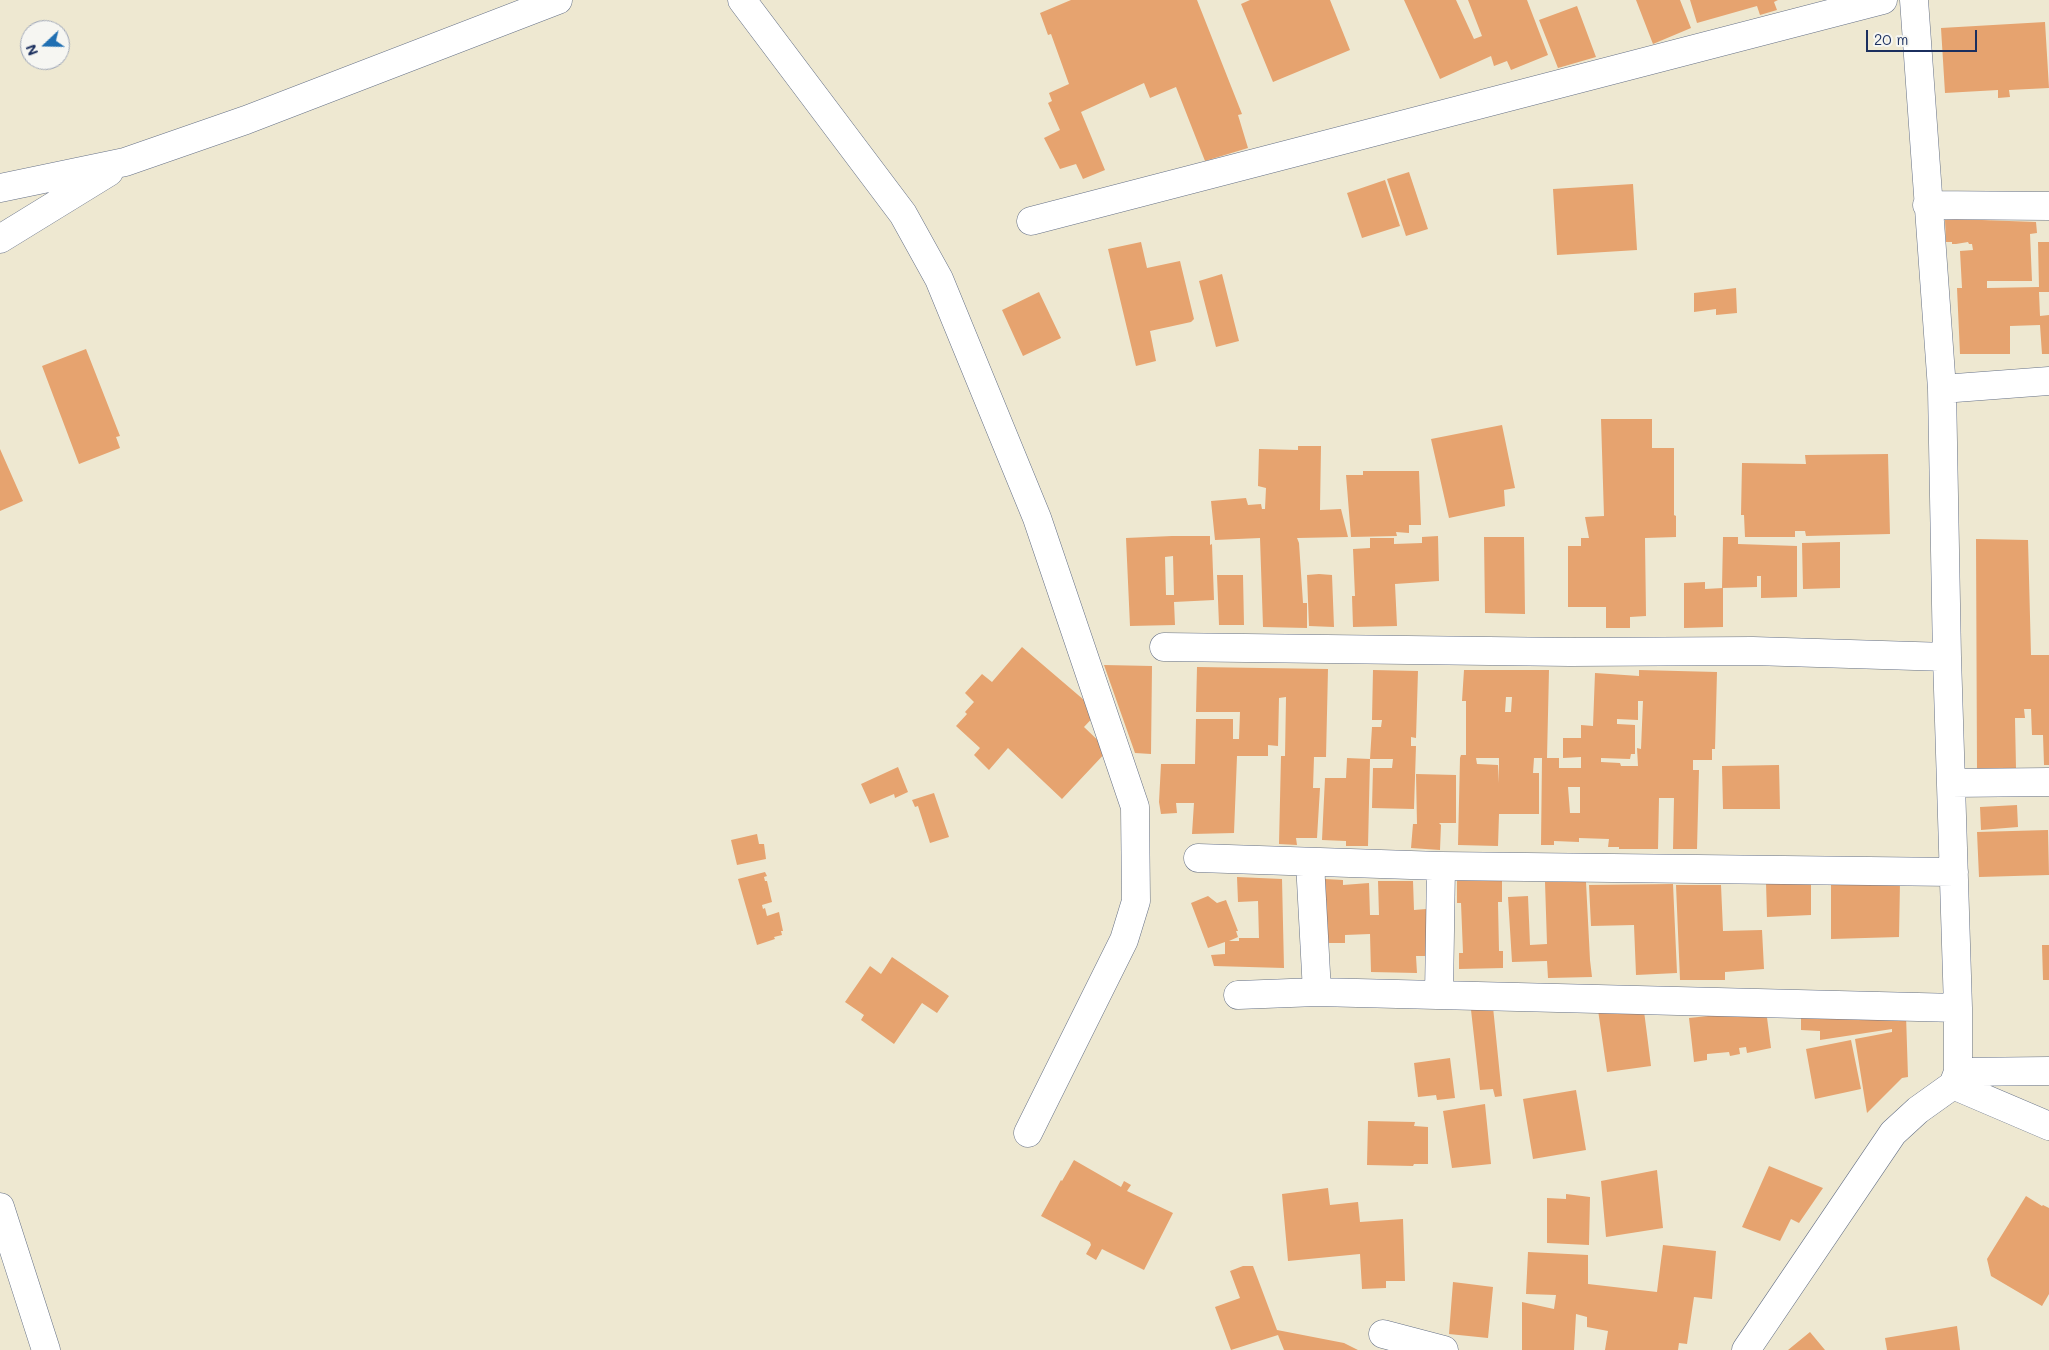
<!DOCTYPE html>
<html>
<head>
<meta charset="utf-8">
<style>
	body { margin:0 }
	#map { position:relative; width:2049px; height:1350px; overflow:hidden; background:#eee8d1; font-family:Mali,sans-serif }
	canvas { display:block }
	.north { position:absolute; left:20px; top:20px; width:50px; height:50px; box-sizing:border-box; background:#f6f6f2; border:1px solid #9ea6b7; border-radius:50%; rotate:249deg; font-size:14px; font-weight:700; line-height:20px; text-align:center; color:#1b2f5e }
	.north::after { content:''; display:block; margin:auto; width:18px; height:22px; background:#1f6fb2; clip-path:polygon(50% 0,100% 100%,50% 72%,0 100%) }
	.scale { position:absolute; left:1866px; top:30px; width:111px; height:22px; box-sizing:border-box; border:2px solid #1b2f5e; border-top:0; padding-left:6px; font-size:15px; line-height:18px; white-space:nowrap; color:#1b2f5e; -webkit-text-stroke:4px #f6f6f2; paint-order:stroke }
</style>
</head>
<body>
<div id="map">
<canvas width="2049" height="1350"></canvas>
<div class="north">N</div>
<div class="scale">20 m</div>
</div>
<script>
const ctx = document.querySelector('canvas').getContext('2d');
ctx.lineJoin = 'round';
function fillPath(path, color) { ctx.fillStyle = color; ctx.fill(path, 'evenodd'); }
function stroke(path, color, width, dash) { ctx.strokeStyle = color; ctx.lineWidth = width; ctx.lineCap = dash ? 'butt' : 'round'; ctx.setLineDash(dash || []); ctx.stroke(path); }
const building = new Path2D(`
	M1071,0H1197L1242,114L1238,115L1248,148L1205,161L1176,87L1150,98L1144,83L1081,112L1105,170L1083,179L1076,164L1060,169L1044,138L1060,130L1048,103L1052,101L1049,93L1069,84L1051,34L1048,35L1040,13Z
	M1250,0H1330L1350,50L1273,82L1241,4Z
	M1404,0H1456L1474,39L1482,36L1468,0H1527L1548,55L1511,70L1507,61L1494,66L1491,56L1440,79Z
	M1636,0H1680L1691,28L1653,44Z
	M1690,0H1778L1774,2L1777,10L1760,15L1757,6L1697,23Z
	M1577,6L1596,57L1558,68L1539,20Z
	M2045,22L2049,88L2009,90L2010,97L1998,98V90L1945,93L1941,28Z
	M1409,172L1428,229L1406,236L1387,179Z
	M1385,180L1400,226L1362,238L1347,193Z
	M1633,184L1637,250L1557,255L1553,189Z
	M1955,219L2036,222L2037,233L2030,234L2032,281H1987V288L2039,287L2038,242H2049V292H2039L2040,316L2049,315V354H2042L2040,325L2010,326V354H1960L1957,288H1962L1960,251L1973,250L1972,244H1969L1968,242L1956,244H1952V242H1946L1945,220Z
	M1141,242L1147,268L1180,261L1194,319L1191,322L1150,331L1156,361L1136,366L1108,249Z
	M1222,274L1239,341L1216,347L1199,281Z
	M1736,288L1737,313L1716,315V309L1694,312V293Z
	M1039,292L1061,338L1023,356L1002,310Z
	M86,349L120,436L116,437L120,448L79,464L42,366Z
	M1601,419H1652V448H1674V515L1676,516V537L1645,538L1646,616L1630,617V628H1606V607H1568V546H1581V538H1589L1585,517L1604,516Z
	M1502,425L1515,488L1504,490L1505,506L1449,518L1431,439Z
	M1298,446H1321L1320,510L1341,509L1348,537L1297,538L1299,543L1303,603H1307V628L1263,627L1260,538L1215,540L1211,501L1246,498L1248,505L1261,504L1262,509H1265L1266,488L1258,486L1259,449L1298,450Z
	M0,449L23,501L0,511Z
	M1888,454L1890,534L1806,536L1805,531H1795V537H1745L1744,515H1741L1742,463L1806,464L1805,455Z
	M1363,471H1419L1421,525H1409V533L1396,532L1397,536L1351,537L1346,475H1363Z
	M1172,536H1210V545L1212,544L1214,600L1174,602L1175,625L1130,626L1126,538ZM1173,556L1174,595H1166L1165,557Z
	M1438,536L1439,581L1395,584L1397,626L1353,627L1352,596H1355L1353,549L1370,548V538H1394V544L1422,543V537Z
	M1484,537H1524L1525,614L1485,613Z
	M1723,537H1738V544L1797,546V597L1761,598V576H1757V587L1722,588Z
	M1976,539L2028,540L2031,655H2049V765H2044L2043,735H2032L2031,709H2024L2025,718H2015L2016,769H1977Z
	M1840,542V588L1803,589L1802,543Z
	M1319,574L1332,575L1334,627L1309,626L1307,575Z
	M1217,575H1243L1244,625H1219Z
	M1705,582V589L1723,588V627L1684,628V583Z
	M1022,647L1098,712L1084,727L1108,750L1062,799L1008,748L989,770L974,755L980,748L956,726L967,714L965,712L974,702L965,693L982,674L992,682Z
	M1104,665L1152,666L1151,754L1135,753Z
	M1197,667L1328,669L1326,757H1314L1313,788H1320L1317,838H1296L1297,845L1279,844L1281,756H1285L1286,697L1279,698L1278,746L1268,745V756H1237L1234,833L1192,834L1194,803H1176L1177,813L1161,814L1159,802L1161,764H1195L1196,719H1233V739H1239L1240,712H1196Z
	M1373,670L1418,671L1416,738L1411,737V746H1416L1414,809L1372,808L1373,768H1392L1393,759H1370L1372,727H1381L1382,720H1372Z
	M1464,670H1549L1547,758H1559V768H1581V757L1563,758V738H1581V725L1593,726L1595,673L1639,676V670L1717,672L1715,749H1712V760H1693V770H1699L1697,849H1673L1674,798H1659L1658,849H1619V847H1608L1609,839L1579,838V842L1554,841V845H1541L1542,758H1534L1533,773H1539V814H1499L1498,846L1458,845L1460,758L1461,755H1466V701H1462ZM1506,697H1512L1511,712H1505ZM1638,701H1643L1641,749L1637,748L1638,766H1621L1620,763L1601,762V758L1630,759L1631,754H1635V725L1617,724V719L1638,720ZM1476,758H1499V783L1498,765L1477,764ZM1568,787H1580V813H1570Z
	M1347,758L1370,759L1368,846H1346V841L1322,840L1325,778H1346Z
	M1779,765L1780,809H1723L1722,766Z
	M898,767L908,792L895,798L894,794L870,804L861,784Z
	M1416,774L1456,775V823H1439L1441,825L1440,850L1411,848L1413,824H1417Z
	M934,793L949,837L930,843L918,806L915,807L912,800Z
	M2017,805L2018,827L1981,830L1980,807Z
	M2048,830L2049,875L1979,877L1977,832Z
	M757,834L759,844H764L766,859L737,865L731,840Z
	M765,872L767,876L764,877L765,881H767L772,902L762,905L763,909L765,908L767,916L779,912L783,931H781L782,935L774,937L775,939L757,945L738,879Z
	M1237,877L1282,879L1284,968L1214,966L1211,955L1225,954V942L1208,948L1191,903L1208,896L1217,903L1226,900L1238,931H1236L1238,937L1229,941H1239V938H1259L1258,901L1238,902Z
	M1325,879L1343,880V885L1369,883L1370,915H1379L1378,881H1413L1414,910L1438,908L1441,956H1416L1417,973L1371,972L1370,934L1345,935V943H1328Z
	M1502,879V902H1498L1499,951H1503V968L1459,969V953H1463L1461,903H1457V880Z
	M1545,882H1586L1590,960L1592,977L1548,978L1547,961L1512,962L1508,897L1528,896L1530,945L1547,944Z
	M1831,882H1900L1899,937L1831,939Z
	M1766,883H1811V915L1767,917Z
	M1673,884L1677,973L1636,975L1634,925L1591,926L1589,885Z
	M1676,885H1721L1723,931L1762,930L1764,969L1725,972V980H1680Z
	M2042,945H2049V980H2043Z
	M892,957L949,996L937,1013L922,1003L894,1044L861,1020L864,1015L845,1002L870,966L881,974Z
	M1493,1007L1502,1096L1495,1097L1493,1089L1480,1090L1471,1010Z
	M1598,1010L1644,1011L1651,1066L1607,1072Z
	M1766,1010L1771,1048L1747,1053L1746,1047L1739,1048L1740,1054L1730,1056L1729,1052L1707,1054V1060L1694,1062L1689,1018Z
	M1801,1010L1906,1015L1908,1077L1902,1078L1867,1113L1855,1039L1892,1032V1029L1820,1040V1031L1801,1030Z
	M1851,1040L1861,1089L1815,1099L1806,1049Z
	M1450,1058L1455,1098L1437,1100L1436,1095L1418,1097L1414,1063Z
	M1576,1090L1586,1150L1533,1159L1523,1099Z
	M1485,1104L1491,1164L1452,1168L1443,1111Z
	M1368,1121L1415,1122L1414,1126L1428,1127V1164H1414L1413,1166L1367,1165Z
	M1074,1160L1121,1187L1124,1181L1131,1185L1127,1191L1173,1213L1144,1270L1102,1249L1096,1260L1086,1254L1091,1245L1090,1242L1041,1216L1061,1180L1062,1181Z
	M1769,1166L1823,1188L1799,1223L1791,1219L1780,1241L1742,1227Z
	M1657,1170L1663,1228L1606,1237L1601,1181Z
	M1328,1188L1330,1205L1358,1202L1360,1222L1403,1219L1405,1281H1386V1288L1362,1289L1360,1254L1288,1261L1282,1194Z
	M1566,1194L1590,1197L1589,1245L1547,1243V1198L1566,1199Z
	M2026,1196L2042,1206L2043,1205L2049,1208V1294L2042,1306L1991,1276L1987,1259Z
	M1663,1245L1716,1251L1712,1299L1694,1297L1687,1344L1679,1343L1678,1350H1605L1608,1331L1587,1327V1317L1576,1314L1574,1350H1522V1302L1554,1309L1556,1295L1526,1294L1528,1252L1588,1255V1284L1657,1292Z
	M1243,1266H1253L1277,1330L1344,1343L1358,1350H1284L1278,1335L1231,1350L1215,1307L1240,1298L1230,1271Z
	M1453,1282L1493,1287L1488,1338L1449,1334Z
	M1957,1326L1960,1350H1887L1885,1338Z
	M1810,1332L1825,1350H1788Z`);
const minor = new Path2D(`
	M742,0L903,214L939,279L1037,518L1135,807L1136,901L1124,940L1028,1133
	M0,188L125,162L246,120L558,0
	M1927,205L2049,206
	M1031,221L1883,0
	M0,239L109,172
	M1942,389L2049,381
	M1164,647L1570,652L1753,651L1947,657
	M1951,783L2049,782
	M1198,858L1441,866L1954,872
	M1310,862L1317,992
	M1238,995L1317,992L1958,1008
	M1439,995L1441,866
	M1958,1072L2049,1071
	M1953,1085L2049,1126
	M0,1207L46,1350
	M1383,1334L1444,1350
	M1746,1350L1893,1133L1918,1110L1953,1085L1958,1072V1008L1947,657L1942,389L1914,0`);
fillPath(building, '#e6a36f');
stroke(minor, '#657086', 29);
stroke(minor, '#fff', 28);
</script>
</body>
</html>
